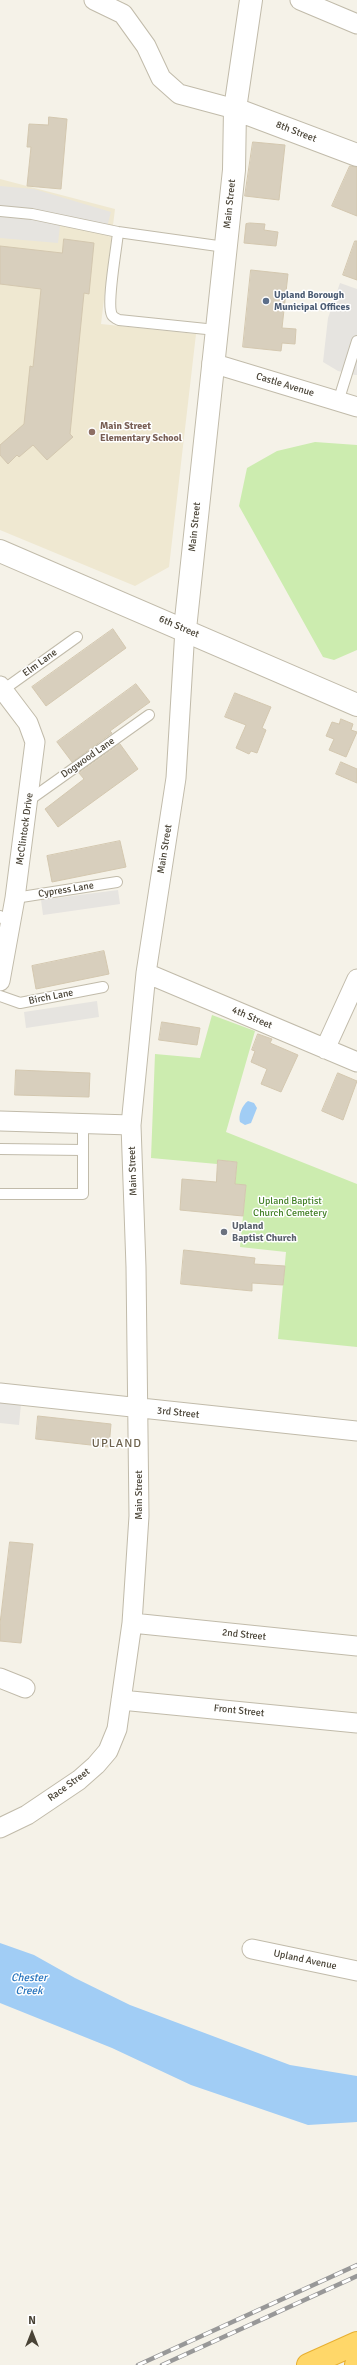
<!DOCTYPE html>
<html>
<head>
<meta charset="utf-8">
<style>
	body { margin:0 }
	#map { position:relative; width:357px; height:2365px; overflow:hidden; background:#f5f2e8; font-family:Signika,sans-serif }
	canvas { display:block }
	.north { position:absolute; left:12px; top:2313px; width:40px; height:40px; -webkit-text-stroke:3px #fff; paint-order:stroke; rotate:0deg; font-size:11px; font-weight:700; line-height:16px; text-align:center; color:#494336 }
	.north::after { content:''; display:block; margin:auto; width:14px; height:18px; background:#494336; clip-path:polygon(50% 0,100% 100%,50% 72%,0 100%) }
</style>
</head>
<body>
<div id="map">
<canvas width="357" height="2365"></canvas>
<div class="north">N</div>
</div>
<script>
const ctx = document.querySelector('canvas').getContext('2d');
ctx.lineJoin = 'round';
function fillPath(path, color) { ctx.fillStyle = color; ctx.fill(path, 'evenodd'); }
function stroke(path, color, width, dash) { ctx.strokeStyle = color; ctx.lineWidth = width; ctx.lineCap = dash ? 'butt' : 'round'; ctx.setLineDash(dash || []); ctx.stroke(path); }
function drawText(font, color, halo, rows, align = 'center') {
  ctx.font = font + ' Signika,sans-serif'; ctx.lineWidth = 3; ctx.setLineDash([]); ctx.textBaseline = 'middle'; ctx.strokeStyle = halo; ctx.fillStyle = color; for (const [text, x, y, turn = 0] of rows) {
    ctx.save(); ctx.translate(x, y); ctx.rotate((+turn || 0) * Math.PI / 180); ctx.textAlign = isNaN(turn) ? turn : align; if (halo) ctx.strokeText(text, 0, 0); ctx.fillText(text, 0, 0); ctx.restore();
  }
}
const education = new Path2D(`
	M0,179L115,209L101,324L196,334L169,567L135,586L0,530Z`);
const green = new Path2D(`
	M315,442L357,445V650L334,660L323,657L239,506L247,468L277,451Z
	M212,1015L255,1031L226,1132L357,1184V1347L278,1339L286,1252L240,1247L246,1186L235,1184L237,1162L218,1160L217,1164L151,1158L155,1054L200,1058Z`);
const parking = new Path2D(`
	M0,186L34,189L111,212L107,227L61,217L58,243L0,238Z
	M340,283L357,289V375H355L338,371L323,362L328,318Z
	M118,890L120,904L43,915L41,900Z
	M97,1001L99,1017L26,1028L24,1012Z
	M0,1401L21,1404L19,1425L0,1423Z`);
const water = new Path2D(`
	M248,1101L254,1103L257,1108L251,1123L245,1125L240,1122C238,1116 242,1105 248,1101Z
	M0,1943L34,1955L75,1978L130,2005L290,2065L357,2076V2122L308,2125L191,2085L112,2048L0,2003Z`);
const building = new Path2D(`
	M49,117L67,119L61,189L27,186L31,147H27L29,124L48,125Z
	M253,142L285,145L279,200L245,196Z
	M350,166L357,167V216L332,206Z
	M250,223L265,224L264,230L278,232L276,246L244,243L246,224Z
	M64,239L94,243L89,294L84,293L70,434L73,437L47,460L33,445L19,457L17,455L8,464L0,455V445L24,424L30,366L33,367L41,289L0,284V246L62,253Z
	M355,241H357V280L343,275Z
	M251,270L288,274L282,328L296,329L295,344L282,343L281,351L243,347Z
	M113,629L126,648L46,706L32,687Z
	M136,684L150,702L110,731L112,733L72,762L57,742Z
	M235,693L271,707L262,728L266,730L257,753L251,751L249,754L236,748L246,725L225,717Z
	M341,719L353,724L351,730L357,732L346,757L329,750L334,739L326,736L332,722L339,724Z
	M120,744L138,769L58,827L45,809L84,779L79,773Z
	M341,762L357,769V783L336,774Z
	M120,841L126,867L52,882L47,856Z
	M104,951L109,974L36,989L32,966Z
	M162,1022L200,1028L197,1045L159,1040Z
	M258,1034L272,1039L270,1043L298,1055L281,1092L261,1084L267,1069L251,1062L255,1051L252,1050Z
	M16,1070L90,1073L89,1097L15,1095Z
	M338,1073L357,1081L343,1120L322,1111Z
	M218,1160L237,1162L235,1184L246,1185L243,1216L180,1210L182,1179L216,1182Z
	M184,1250L255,1258L254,1264L285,1266L283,1285L252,1283V1291L181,1284Z
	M38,1416L111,1424L109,1447L36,1439Z
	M10,1542L33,1544L21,1643L0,1641V1624Z`);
const service = new Path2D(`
	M0,211L32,214L118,232L225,247
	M118,232C117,247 106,304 112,315C113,317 117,319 119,320L216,330
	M338,402L357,341
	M3,690L77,637
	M28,801L149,715
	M15,898L117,882
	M0,916L11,925
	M0,996L20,1003L103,987
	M0,1149L83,1150
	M0,1194H83V1124`);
const minor = new Path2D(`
	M94,0L123,14L146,46L161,78L179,94L235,109
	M300,0L357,24
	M212,363L357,407
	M0,686L28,723L35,742L15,898L0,981
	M146,973L357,1062
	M325,1049L357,979
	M0,1121L131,1125
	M0,1393L357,1431
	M132,1623L357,1646
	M0,1678L25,1688
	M121,1700L357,1723
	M0,1828L27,1815L79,1780L96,1765L108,1751L117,1729L132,1623L139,1516L136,1267L131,1125L146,973L176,778L185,629
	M252,1949L357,1971`);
const tertiary = new Path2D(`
	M235,109L357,155
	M0,551L357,705
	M185,629L234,170L235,109L251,0`);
const motorway = new Path2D(`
	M308,2365L357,2343
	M356,2365L357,2364`);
const rail = new Path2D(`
	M138,2365L357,2265
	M162,2365L357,2276`);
const markers = [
	[266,301,4,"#5c6f8a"],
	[92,432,4,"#8d6e63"],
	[224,1232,4,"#6b7280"]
];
const streetNames = [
	["8th Street",296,132,21],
	["Main Street",230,204,-84],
	["Castle Avenue",285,385,17],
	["Main Street",195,527,-84],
	["6th Street",179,627,23],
	["Elm Lane",40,663,-36],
	["Dogwood Lane",88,758,-35],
	["McClintock Drive",25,829,-82],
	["Main Street",165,849,-81],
	["Cypress Lane",66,890,-9],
	["Birch Lane",51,997,-11],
	["4th Street",252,1018,23],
	["Main Street",133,1171,-92],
	["3rd Street",178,1413,6],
	["Main Street",139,1495,-90],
	["2nd Street",244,1635,6],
	["Front Street",239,1711,6],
	["Race Street",69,1785,-36],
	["Upland Avenue",305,1960,12]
];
const serviceNames = [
	["Upland Borough",274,295],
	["Municipal Offices",274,307]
];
const educationNames = [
	["Main Street",100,426],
	["Elementary School",100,438]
];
const parkNames = [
	["Upland Baptist",290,1201],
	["Church Cemetery",290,1213]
];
const worshipNames = [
	["Upland",232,1226],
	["Baptist Church",232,1238]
];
const waterNames = [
	["Chester",29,1978],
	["Creek",29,1991]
];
const quarterNames = [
	["UPLAND",117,1444]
];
fillPath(education, '#efe8d1');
fillPath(green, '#ccecaf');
fillPath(parking, '#e6e4e0');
fillPath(water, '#a1cdf5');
fillPath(building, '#d8cfbd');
stroke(building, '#d3c7af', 1);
stroke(service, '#c1bbaa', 12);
stroke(minor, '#c1bbaa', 21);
stroke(tertiary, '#c1bbaa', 24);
stroke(motorway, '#e7af30', 24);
stroke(service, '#fff', 10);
stroke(minor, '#fff', 19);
stroke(tertiary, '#fff', 22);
stroke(motorway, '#ffd769', 22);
stroke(rail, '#989898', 4.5);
stroke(rail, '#fff', 3, [9]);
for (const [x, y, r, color] of markers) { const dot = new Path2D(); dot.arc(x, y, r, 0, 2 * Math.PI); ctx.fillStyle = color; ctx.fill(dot); stroke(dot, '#fff', 1.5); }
drawText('10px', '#494336', '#fff', streetNames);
drawText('bold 10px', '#4e5e75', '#fff', serviceNames, 'left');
drawText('bold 10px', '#785e54', '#fff', educationNames, 'left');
drawText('10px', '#417f25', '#fff', parkNames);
drawText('bold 10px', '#5b616d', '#fff', worshipNames, 'left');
drawText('italic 11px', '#2774bd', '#fff', waterNames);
ctx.letterSpacing = '1px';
drawText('12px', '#6d624d', '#fff', quarterNames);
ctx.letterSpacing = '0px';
</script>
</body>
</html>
